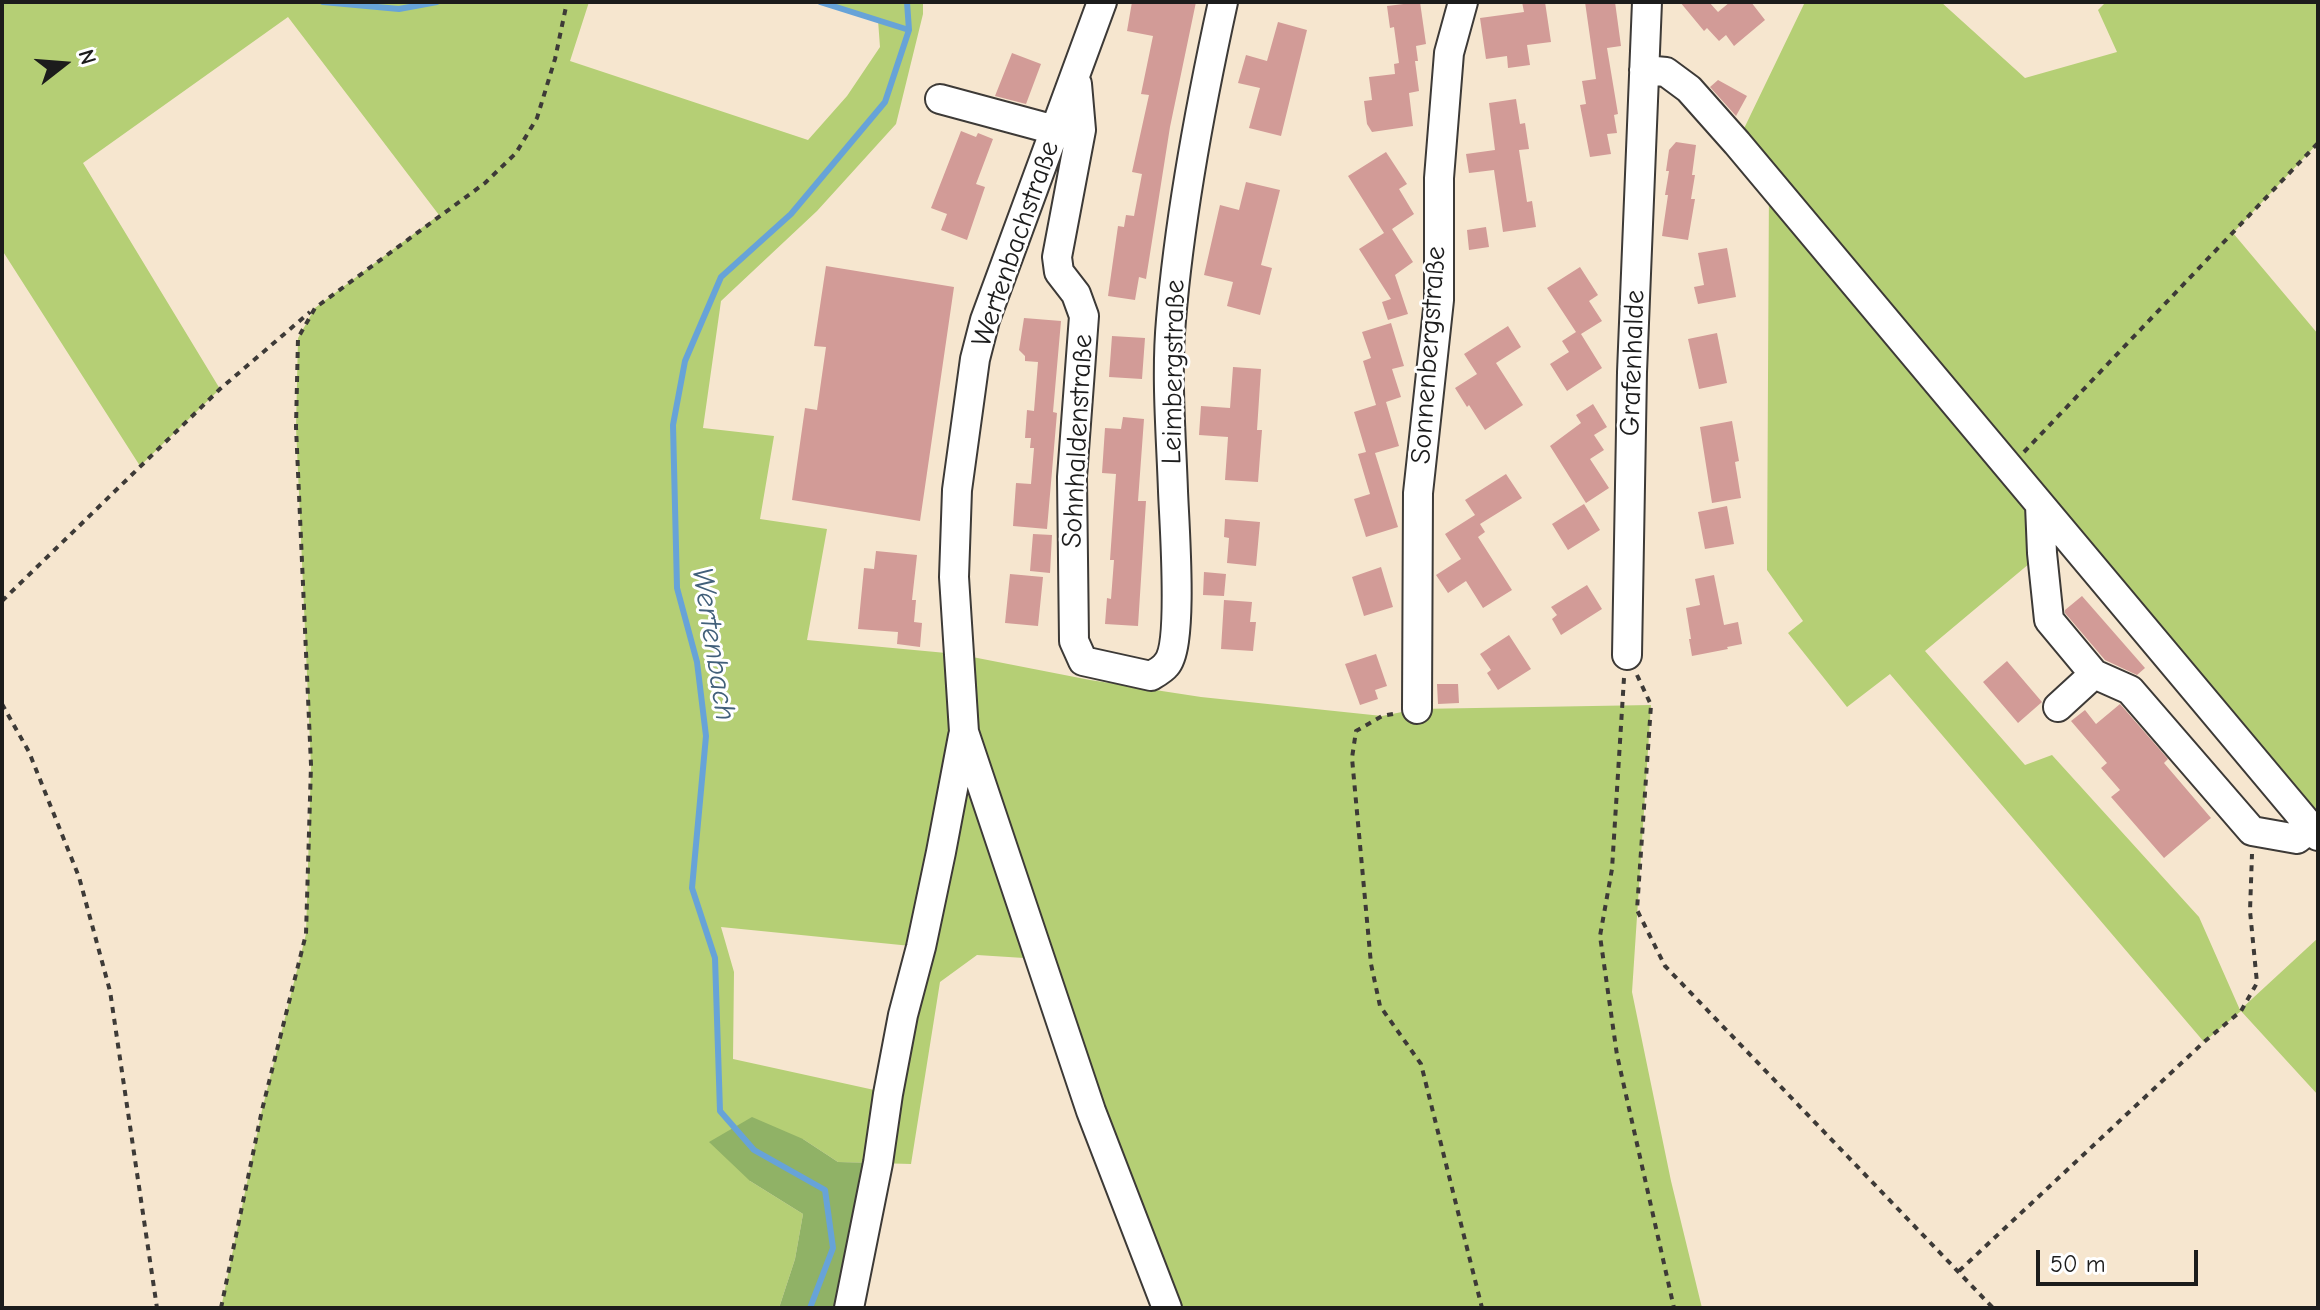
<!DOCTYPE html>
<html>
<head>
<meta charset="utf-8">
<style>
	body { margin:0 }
	#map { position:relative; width:2320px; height:1310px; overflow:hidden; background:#f6e6cf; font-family:"Comic Neue",sans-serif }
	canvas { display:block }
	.frame { position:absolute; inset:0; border:4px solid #1c1c1c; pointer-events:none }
	.north { position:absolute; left:24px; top:24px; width:80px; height:80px; -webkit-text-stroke:6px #fff; paint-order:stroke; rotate:73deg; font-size:22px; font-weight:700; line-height:32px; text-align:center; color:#1c1c1c }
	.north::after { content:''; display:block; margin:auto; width:28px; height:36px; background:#1c1c1c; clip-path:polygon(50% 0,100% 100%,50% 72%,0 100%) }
	.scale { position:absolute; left:2036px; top:1250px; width:162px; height:36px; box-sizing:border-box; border:4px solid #1c1c1c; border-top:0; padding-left:10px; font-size:24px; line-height:28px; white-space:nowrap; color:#1c1c1c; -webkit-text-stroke:6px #fff; paint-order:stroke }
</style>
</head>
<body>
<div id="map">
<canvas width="2320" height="1310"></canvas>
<div class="frame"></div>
<div class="north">N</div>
<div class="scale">50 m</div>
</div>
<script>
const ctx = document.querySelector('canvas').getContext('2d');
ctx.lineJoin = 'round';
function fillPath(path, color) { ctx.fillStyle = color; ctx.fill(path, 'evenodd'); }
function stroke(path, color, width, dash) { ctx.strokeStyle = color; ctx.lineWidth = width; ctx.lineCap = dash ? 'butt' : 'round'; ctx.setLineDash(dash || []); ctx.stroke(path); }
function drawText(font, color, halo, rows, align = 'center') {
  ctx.font = font + ' "Comic Neue",sans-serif'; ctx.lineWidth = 6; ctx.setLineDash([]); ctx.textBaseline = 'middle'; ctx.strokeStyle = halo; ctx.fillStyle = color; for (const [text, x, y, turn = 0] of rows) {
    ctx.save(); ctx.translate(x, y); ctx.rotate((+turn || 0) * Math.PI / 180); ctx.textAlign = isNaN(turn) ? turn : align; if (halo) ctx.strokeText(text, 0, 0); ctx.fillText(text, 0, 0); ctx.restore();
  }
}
const green = new Path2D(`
	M2,2H589L570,61L808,140L847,96L880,47L878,20L820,2H923V14L896,124L817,211L721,301L703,428L774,436L760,519L827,529L807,640L957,654L1090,680L1201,697L1382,716L1417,709L1651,705L1632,992L1671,1181L1702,1308H1167L1040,959L977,955L940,982L911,1164L838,1162L803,1139L750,1181L803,1214L795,1259L779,1308H221L262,1110L306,934L311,765L296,427L298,338L315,308L439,215L288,17L83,163L220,389L140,466L2,250ZM721,927L921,947L888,1093L733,1059L734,972Z
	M1805,2H1941L2025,78L2117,52L2098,10L2106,2H2318V143L2233,233L2318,334V836L2041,506L2042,553L1925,651L2025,765L2052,755L2199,917L2240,1010L2318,938V1095L2241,1011L2204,1042L1890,674L1847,707L1788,633L1803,621L1767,570L1769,183L1737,143Z`);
const forest = new Path2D(`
	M752,1117L803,1139L838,1162L878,1163L849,1308H779L795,1259L803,1214L750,1181L709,1142Z`);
const stream = new Path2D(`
	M323,2L399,9L437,2
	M820,2L909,30
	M810,1308L833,1248L825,1190L754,1150L720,1111L715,958L692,888L706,736L697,662L677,588L673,425L685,361L721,277L791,214L885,102L909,30L907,2`);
const building = new Path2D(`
	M1132,2H1196L1170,127L1146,279L1139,277L1135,300L1108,296L1118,226L1124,227L1126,215L1134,216L1142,174L1132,172L1149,95L1141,94L1153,36L1127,31Z
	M1420,2L1426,44L1416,46L1418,61H1415L1419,91L1409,93L1413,126L1372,132L1367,124L1364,101L1372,100L1369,77L1395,74L1394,64L1399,63L1394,27L1390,28L1387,6Z
	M1522,2H1545L1551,42L1527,45L1530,65L1508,68L1507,56L1486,59L1480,18L1524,12Z
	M1585,2H1615L1621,46L1607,48L1618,114L1614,115L1617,133L1607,134L1611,154L1590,157L1580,105L1586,104L1582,81L1596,79Z
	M1680,2H1709L1718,12L1730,2H1751L1765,20L1734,46L1726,35L1719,41L1707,28L1704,31Z
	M1278,22L1307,30L1281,136L1249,128L1260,88L1238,83L1246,55L1267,61Z
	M1012,53L1041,64L1026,104L995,96Z
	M1718,80L1747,96L1736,116L1710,87Z
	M1516,99L1520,124L1525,123L1529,149L1519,150L1527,202L1532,201L1536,227L1503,232L1494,170L1469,173L1466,154L1495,150L1489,103Z
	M961,131L976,137L978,133L993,139L976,184L985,187L967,240L941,230L947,214L931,208Z
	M1676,142L1696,145L1692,175H1695L1691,199H1695L1688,240L1662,236L1668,195H1665L1669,171H1666L1669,150Z
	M1386,152L1407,184L1399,189L1414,214L1392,229L1413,262L1395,275L1408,314L1388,320L1382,302L1391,299L1359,249L1384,233L1348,176Z
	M1246,182L1280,190L1261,265L1272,268L1260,315L1227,306L1233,282L1204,275L1220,205L1239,210Z
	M1486,227L1489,247L1469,250L1467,230Z
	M1727,248L1736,297L1698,304L1694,287L1704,285L1698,253Z
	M826,266L954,287L920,521L792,500L805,408L817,410L826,347L814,346Z
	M1580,267L1598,295L1589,301L1602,321L1581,334L1602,368L1567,391L1550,364L1569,352L1562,341L1576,332L1547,288Z
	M1024,318L1061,321L1053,412L1057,413L1047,529L1013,526L1016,483L1031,484L1034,448H1030L1031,438H1025L1027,410L1034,411L1038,362L1025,361V356L1019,350Z
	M1391,323L1404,366L1392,369L1401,397L1386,402L1399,446L1375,453L1398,527L1366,537L1354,499L1370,494L1358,454L1366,452L1354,412L1376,405L1363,361L1371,358L1362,332Z
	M1508,326L1521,347L1496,363L1523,405L1485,430L1469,405L1467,407L1455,388L1477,374L1464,354Z
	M1717,333L1727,383L1699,389L1688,339Z
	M1112,336L1145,338L1142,379L1109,377Z
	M1233,367L1261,369L1257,430H1262L1258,482L1225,480L1228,437L1199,435L1201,406L1230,408Z
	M1593,404L1607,427L1594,435L1604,450L1590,459L1609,488L1586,503L1550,446L1581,423L1576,415Z
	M1123,417L1144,419L1138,501H1146L1138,626L1105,624L1107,598L1111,599L1114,560H1110L1116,474L1102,473L1105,428L1121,429Z
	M1732,421L1739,461L1735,462L1741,498L1712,503L1700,427Z
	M1506,474L1522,498L1480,524L1485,532L1478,537L1512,590L1483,608L1466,581L1448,593L1436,575L1461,559L1445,534L1475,515L1465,500Z
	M1584,504L1600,530L1568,550L1552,524Z
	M1727,506L1734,544L1705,549L1698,512Z
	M1225,519L1260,522L1256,566L1227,563L1229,538L1224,537Z
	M1033,534L1052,535L1050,573L1030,571Z
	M876,551L917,555L912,600H916L914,622L922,623L920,647L897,644L898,632L858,629L864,568L874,569Z
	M1381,567L1393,607L1364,616L1352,577Z
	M1204,572L1226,574L1224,596L1203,595Z
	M1010,574L1043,577L1038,626L1005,623Z
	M1714,575L1724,625L1738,622L1742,644L1727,647L1728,649L1692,656L1689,639H1691L1686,608L1700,605L1695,579Z
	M1587,585L1602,609L1561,635L1552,619L1557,615L1551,607Z
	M2082,596L2145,668L2137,675L2105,660L2065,613V610Z
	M1224,600L1252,602L1250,622H1256L1253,651L1221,649Z
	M1509,635L1531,669L1498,690L1487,673L1491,670L1480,654Z
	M1376,654L1387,686L1375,690L1378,699L1360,705L1345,664Z
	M2007,661L2042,702L2018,723L1983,682Z
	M1437,684H1458L1459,703L1438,704Z
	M2120,704L2168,759L2164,763L2211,818L2164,858L2111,797L2120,790L2101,768L2107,763L2071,721L2085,710L2096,724Z`);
const path = new Path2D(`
	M2024,452L2318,143
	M2,601L220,389L310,312
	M1637,675L1651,705L1637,910L1665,966L1993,1308
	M1624,678L1612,869L1600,936L1617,1055L1674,1308
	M2,704L29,752L79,877L110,991L157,1308
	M1393,714L1382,716L1356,731L1352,758L1371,964L1380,1006L1421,1064L1482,1308
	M1959,1271L2204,1042L2241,1011L2257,983L2250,911L2252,854
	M221,1308L262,1110L306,934L311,765L296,427L298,338L315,308L485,183L516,153L537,118L555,59L567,2`);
const minor = new Path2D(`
	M1102,2L985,320L975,359L957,490L954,577L964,732L1091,1111L1167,1308
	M1644,70L1666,72L1689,89L1737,143L2318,836
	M1077,84L1081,130L1057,257L1059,272L1076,294L1084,316L1072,477L1074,641L1083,661L1151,676C1156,673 1163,669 1166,665C1184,646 1174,521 1173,491C1171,434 1166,376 1171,320C1180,213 1200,107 1223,2
	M940,99L1055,130
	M2040,505L2042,553L2049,620L2094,674L2058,707
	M1627,655L1632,372L1647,2
	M2094,674L2130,690L2252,831L2297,839L2311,828
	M1417,709L1418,493L1439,300V178L1449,53L1463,2
	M849,1308L878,1163L888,1094L903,1015L921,947L941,852L963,736`);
const streetNames = [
	["Wertenbachstraße",1016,244,-71],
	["Sonnenbergstraße",1429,355,-86],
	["Grafenhalde",1633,363,-88],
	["Leimbergstraße",1174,372,-89],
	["Sohnhaldenstraße",1078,441,-87]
];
const waterNames = [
	["Wertenbach",713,644,81]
];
fillPath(green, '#b5cf75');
fillPath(forest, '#90b266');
stroke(stream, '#67a3d8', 6);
fillPath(building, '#d29b97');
stroke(minor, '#3d3a37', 32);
stroke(path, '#3d3a37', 4, [6, 6]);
stroke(minor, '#fff', 28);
drawText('28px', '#1c1c1c', '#fff', streetNames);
drawText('italic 30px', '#42607a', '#fff', waterNames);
</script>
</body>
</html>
